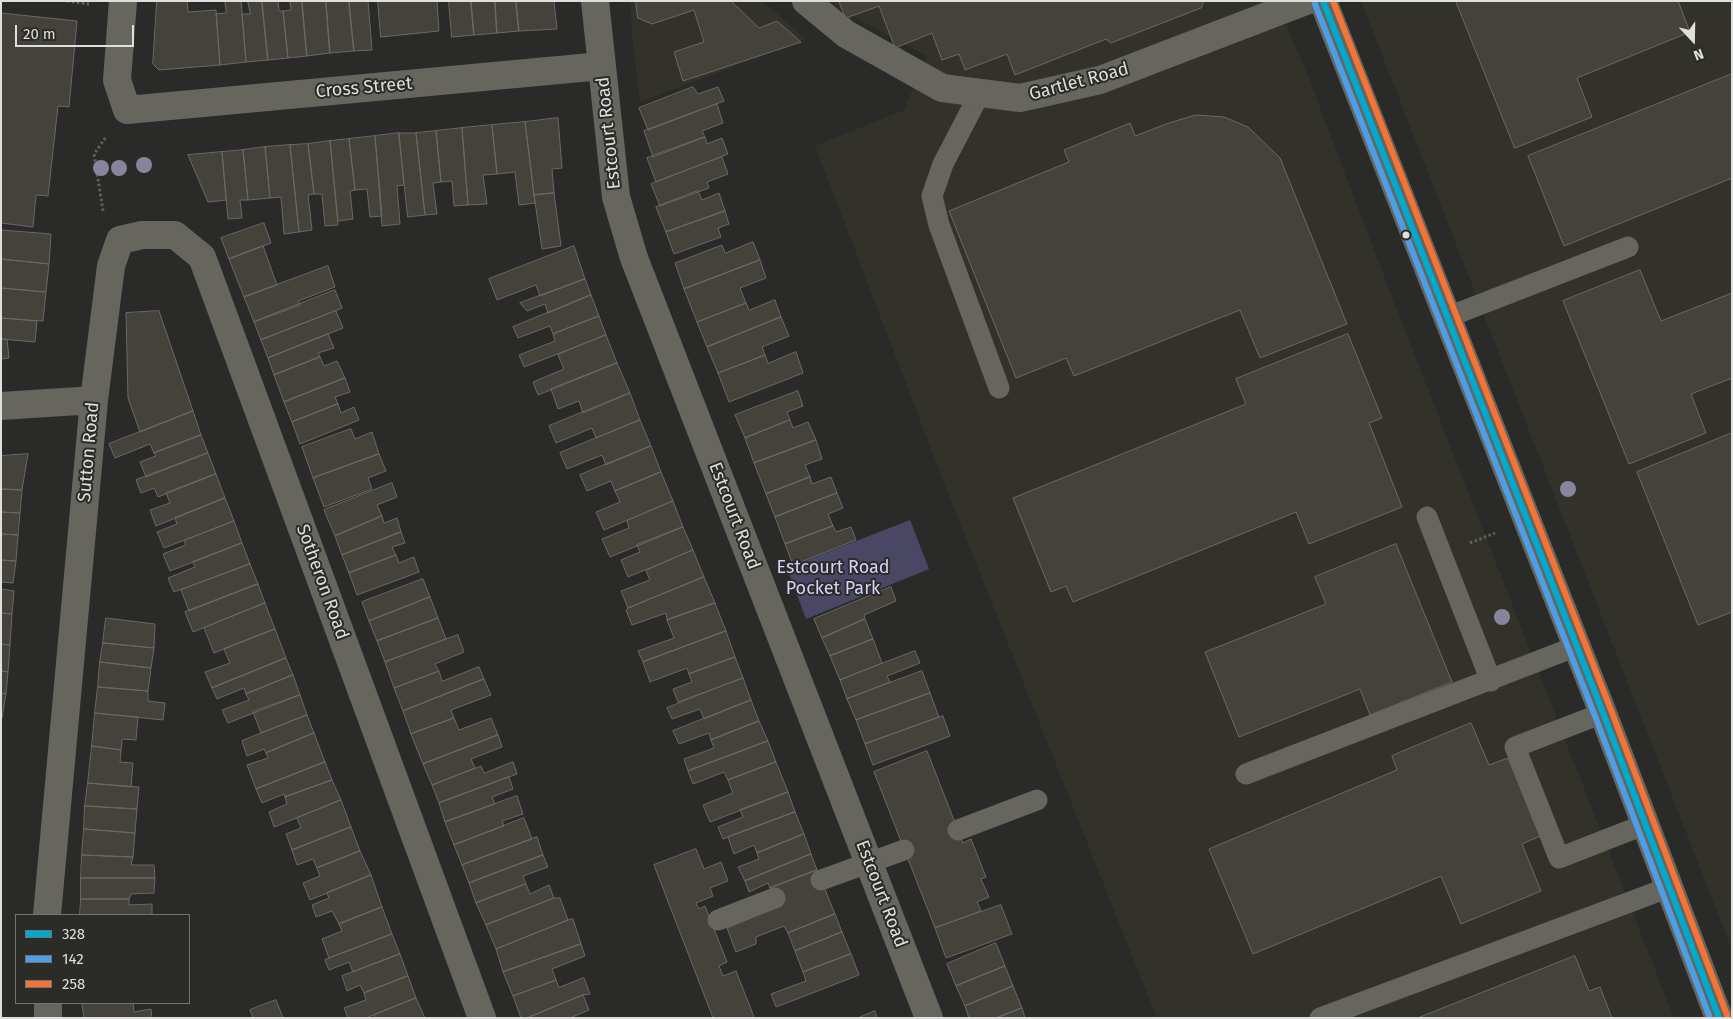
<!DOCTYPE html>
<html>
<head>
<meta charset="utf-8">
<style>
	body { margin:0 }
	#map { position:relative; width:1733px; height:1019px; overflow:hidden; background:#2a2a29; font-family:"Fira Sans",sans-serif }
	canvas { display:block }
	.frame { position:absolute; inset:0; border:2px solid #dfdfdd; pointer-events:none }
	.legend { position:absolute; left:15px; top:914px; width:175px; height:90px; box-sizing:border-box; background:#2b2b28; border:1px solid #737370; margin:0; padding:6px 9px; list-style:none; font-size:15px; color:#dfdfdd }
	.legend li { display:flex; align-items:center; gap:10px; height:25px }
	.legend b { width:25px; border:1px solid #737370 }
	.north { position:absolute; left:1668px; top:15px; width:50px; height:50px; -webkit-text-stroke:4px #2b2b28; paint-order:stroke; rotate:159deg; font-size:14px; font-weight:700; line-height:20px; text-align:center; color:#dfdfdd }
	.north::after { content:''; display:block; margin:auto; width:18px; height:22px; background:#dfdfdd; clip-path:polygon(50% 0,100% 100%,50% 72%,0 100%) }
	.scale { position:absolute; left:15px; top:25px; width:119px; height:22px; box-sizing:border-box; border:2px solid #dfdfdd; border-top:0; padding-left:6px; font-size:15px; line-height:18px; white-space:nowrap; color:#dfdfdd; -webkit-text-stroke:4px #2b2b28; paint-order:stroke }
</style>
</head>
<body>
<div id="map">
<canvas width="1733" height="1019"></canvas>
<div class="frame"></div>
<ul class="legend">
<li><b style="height:6px;background:#00a9ce"></b>328</li>
<li><b style="height:6px;background:#4d9ee5"></b>142</li>
<li><b style="height:6px;background:#f57335"></b>258</li>
</ul>
<div class="north">N</div>
<div class="scale">20 m</div>
</div>
<script>
const ctx = document.querySelector('canvas').getContext('2d');
ctx.lineJoin = 'round';
function fillPath(path, color) { ctx.fillStyle = color; ctx.fill(path, 'evenodd'); }
function stroke(path, color, width, dash) { ctx.strokeStyle = color; ctx.lineWidth = width; ctx.lineCap = dash ? 'butt' : 'round'; ctx.setLineDash(dash || []); ctx.stroke(path); }
function drawText(font, color, halo, rows, align = 'center') {
  ctx.font = font + ' "Fira Sans",sans-serif'; ctx.lineWidth = 4; ctx.setLineDash([]); ctx.textBaseline = 'middle'; ctx.strokeStyle = halo; ctx.fillStyle = color; for (const [text, x, y, turn = 0] of rows) {
    ctx.save(); ctx.translate(x, y); ctx.rotate((+turn || 0) * Math.PI / 180); ctx.textAlign = isNaN(turn) ? turn : align; if (halo) ctx.strokeText(text, 0, 0); ctx.fillText(text, 0, 0); ctx.restore();
  }
}
const built = new Path2D(`
	M630,1H763L805,39L640,102L632,35Z
	M830,1H1276L1310,81L1388,287L1674,1018H1157L950,498L815,146L904,110L927,56L879,31L838,7Z
	M1361,1H1732V950L1679,814Z`);
const green = new Path2D(`
	M910,520L929,569L806,619L787,568Z`);
const building = new Path2D(`
	M157,1H187L188,12L216,10L220,65L159,70L153,64Z
	M225,1H241L246,62L220,65L216,14L226,13Z
	M248,1H262L268,60L246,62L242,14H250Z
	M262,1H278L279,11H283L288,58L268,60Z
	M290,1H302L307,56L288,58L283,11L291,10Z
	M302,1H326L330,53L307,56Z
	M326,1H349L354,51L330,53Z
	M349,1H368L372,50L354,51Z
	M378,1H437L439,31L381,37Z
	M449,1H471L474,35L452,37Z
	M471,1H495L497,33L474,35Z
	M495,1H516L519,31L497,33Z
	M516,1H554L557,29L519,31Z
	M636,1H731L759,28L777,21L801,42L683,81L674,52L704,42L694,10L652,24L638,18Z
	M839,1H1204L1201,8L1111,43L1106,39L1015,75L1007,54L965,70L959,54L942,60L932,33L895,48L879,6L846,18Z
	M1456,1H1678L1690,32L1577,78L1592,117L1515,148Z
	M1,13L77,21L69,107L58,106L48,196L36,195L33,227L1,223Z
	M1732,74V178L1564,246L1528,156Z
	M693,87L698,94L718,87L724,101L648,130L639,108Z
	M717,104L723,123L702,131L705,137L653,157L644,131Z
	M1196,115L1224,117L1248,127L1280,158L1347,324L1260,358L1240,310L1074,376L1066,358L1016,378L949,211L1069,162L1064,150L1130,123L1135,136L1169,123Z
	M558,118L562,168L552,169L554,193L534,195L525,122Z
	M525,122L535,203L519,205L515,172L497,174L492,125Z
	M492,125L497,174L483,175L487,204L468,205L462,128Z
	M462,128L468,205L454,206L452,181L441,182L436,131Z
	M436,131L441,182L433,183L437,214L425,215L416,133Z
	M399,133H416L425,215L408,217Z
	M399,133L404,185L397,186L400,224L382,226L375,136Z
	M375,136L382,216L370,217L367,189L355,190L349,139Z
	M705,137L707,144L722,138L728,154L656,182L647,158Z
	M349,139L355,190L350,191L353,219L338,221L330,141Z
	M330,141L338,225L325,226L322,194H314L308,144Z
	M308,144L314,194L308,195L312,230L299,232L290,145Z
	M290,145L299,232L284,234L281,197L270,198L265,147Z
	M265,147L270,198L248,200L243,150Z
	M243,150L248,200H240L242,218L228,219L222,152Z
	M222,152L226,200L208,202L188,155Z
	M722,157L728,174L707,182L709,188L660,206L651,184Z
	M698,191L702,200L719,193L725,211L666,232L656,207Z
	M554,193L561,246L542,249L534,195Z
	M725,211L729,224L718,228L721,237L674,254L666,232Z
	M264,223L271,243L229,259L221,238Z
	M1,230L51,234L49,264L1,259Z
	M753,242L760,260L684,289L675,263L722,245L725,253Z
	M263,246L277,285L244,297L229,259Z
	M574,246L585,279L540,296L536,285L497,300L489,279Z
	M1,259L49,264L46,292L1,288Z
	M760,260L766,278L740,288L746,303L697,322L684,289Z
	M328,266L335,287L298,301L300,305L254,322L244,297Z
	M1640,270L1661,321L1732,293V378L1691,394L1706,433L1629,464L1563,301Z
	M585,279L591,295L548,313L545,304L527,311L520,303Z
	M1,288L46,292L43,321L1,318Z
	M335,290L342,308L261,340L254,322Z
	M591,295L599,316L553,334L550,326L518,338L513,327Z
	M775,300L781,317L707,347L697,322L746,303L749,310Z
	M159,311L193,411L140,432L128,398L126,313Z
	M336,311L343,328L268,358L261,340Z
	M599,316L606,335L524,367L519,355L555,341L553,334Z
	M781,317L789,336L762,347L765,355L718,373L707,347Z
	M1,318L37,321L35,342L1,339Z
	M328,334L334,348L318,353L320,357L274,375L268,358Z
	M1348,334L1382,418L1369,423L1402,507L1309,544L1296,512L1073,602L1066,586L1051,592L1013,498L1246,404L1236,379Z
	M606,335L617,363L538,395L533,382L564,369L558,355Z
	M1,339H7L9,358L1,359Z
	M796,352L803,373L729,402L718,373L765,355L768,363Z
	M320,357L324,366L337,361L345,378L284,402L274,375Z
	M617,363L630,393L583,413L579,401L558,409L551,389Z
	M345,378L350,392L335,397L338,404L292,422L284,402Z
	M798,391L803,406L787,412L790,420L745,438L735,415Z
	M630,393L640,420L596,438L592,428L556,443L549,426Z
	M338,404L341,413L354,407L359,420L300,444L292,422Z
	M193,411L201,435L154,453L150,444L115,458L109,444Z
	M640,420L651,446L606,465L602,455L567,469L560,453Z
	M790,420L793,428L808,422L816,440L754,463L745,438Z
	M351,429L355,439L372,432L379,454L313,478L302,447Z
	M1732,433V612L1698,625L1637,472Z
	M201,435L208,453L146,477L140,462L156,456L154,453Z
	M816,440L822,459L805,465L810,477L766,494L754,463Z
	M651,446L661,472L615,491L611,481L587,491L580,475Z
	M208,453L216,474L158,497L154,488L141,493L136,480Z
	M28,454L22,490L1,489V456Z
	M379,454L386,471L368,478L372,489L324,507L313,478Z
	M661,472L673,501L604,530L596,512L620,502L615,491Z
	M216,474L225,498L156,526L150,510L170,503L166,493Z
	M810,477L812,484L831,477L837,493L775,517L766,494Z
	M392,483L397,497L377,505L382,516L335,536L324,510Z
	M1,489L22,490L20,513L1,512Z
	M837,493L843,508L828,514L833,526L785,544L775,517Z
	M225,498L234,521L164,548L157,532L177,524L175,518Z
	M673,501L683,527L610,557L602,539L629,528L627,521Z
	M1,512L20,513L18,535L1,534Z
	M382,516L384,523L397,518L401,532L342,555L335,536Z
	M234,521L242,543L170,571L163,554L186,545L184,541Z
	M833,526L836,532L851,527L856,540L793,565L785,544Z
	M683,527L693,550L628,577L621,560L640,552L637,545Z
	M401,532L405,543L392,547L396,555L349,573L342,555Z
	M1,534L18,535L16,561L1,560Z
	M242,543L250,564L174,592L168,578L195,567L193,562Z
	M1396,544L1452,682L1370,715L1360,689L1239,737L1205,652L1326,604L1315,577Z
	M693,550L704,577L628,608L621,591L650,580L646,571Z
	M396,555L399,563L414,557L419,572L357,595L349,573Z
	M1,560L16,561L13,583L1,582Z
	M250,564L258,584L189,611L181,590Z
	M704,577L715,603L667,620L666,613L632,625L626,610L628,608Z
	M423,579L430,597L369,621L362,602Z
	M258,584L265,603L193,632L185,612Z
	M891,587L896,601L864,615L865,619L822,638L814,619Z
	M1,589L14,591L12,614L1,613Z
	M430,597L438,618L377,641L369,621Z
	M265,603L275,629L214,653L204,628Z
	M715,603L726,631L643,662L638,651L674,638L667,620Z
	M1,613L12,614L10,645L1,644Z
	M106,618L155,624L154,648L103,643Z
	M438,618L446,639L385,662L377,641Z
	M865,619L873,639L830,656L822,638Z
	M275,629L286,658L212,688L205,672L230,663L224,649Z
	M726,631L735,657L689,674L687,668L650,682L643,662Z
	M458,635L464,652L435,664L439,671L394,688L385,662Z
	M873,639L882,663L840,680L830,656Z
	M103,643L154,648L151,668L100,662Z
	M1,644L10,645L8,672L1,671Z
	M915,651L920,663L887,676L890,682L847,699L840,680Z
	M735,657L743,678L678,702L673,689L692,682L689,674Z
	M286,658L293,675L246,694L244,688L217,699L212,688Z
	M100,662L151,668L148,691L98,687Z
	M479,667L484,679L403,711L394,688L439,671L442,681Z
	M1,671L8,672L6,694L1,693Z
	M922,671L930,693L856,720L847,699Z
	M293,675L300,695L228,723L222,710L249,700L246,694Z
	M743,678L751,700L704,719L700,709L672,719L667,708Z
	M484,679L491,695L451,710L454,718L411,734L403,711Z
	M98,687L148,691V701L165,703L163,720L95,713Z
	M1,693L6,694L2,718H1Z
	M930,693L939,717L865,744L856,720Z
	M300,695L307,715L261,733L253,712Z
	M751,700L759,721L711,740L709,733L679,744L673,731Z
	M95,713L138,717L136,740L122,739L121,750L92,746Z
	M307,715L314,733L266,753L264,749L247,756L242,741Z
	M943,716L950,736L873,765L865,744Z
	M454,718L459,730L491,718L498,735L423,764L411,734Z
	M759,721L768,741L688,771L684,759L714,748L711,740Z
	M1471,723L1489,765L1508,758L1540,836L1522,844L1541,891L1461,924L1441,876L1253,954L1209,849L1397,770L1392,756Z
	M314,733L325,762L256,789L247,765L268,758L266,753Z
	M498,735L502,747L471,759L475,768L432,785L423,764Z
	M768,741L776,762L728,780L724,772L693,784L688,771Z
	M92,746L121,750L120,762L133,763L131,787L88,783Z
	M927,751L963,843L971,839L986,877L981,879L989,897L977,902L981,911L935,928L874,772Z
	M325,762L332,780L285,797L284,794L262,803L256,789Z
	M513,762L517,774L439,803L432,785L481,766L484,773Z
	M776,762L788,792L710,822L703,805L733,793L728,780Z
	M509,777L513,789L492,797L495,804L445,822L439,803Z
	M332,780L341,800L274,827L269,812L287,804L285,797Z
	M88,783L139,787L137,809L85,806Z
	M788,792L795,812L723,839L718,827L743,817L740,810Z
	M517,796L523,814L502,821L504,826L454,845L445,822Z
	M341,800L351,827L292,850L286,834L301,828L297,818Z
	M85,806L137,809L135,833L84,829Z
	M795,812L804,834L757,853L754,845L734,854L728,837Z
	M524,818L532,839L462,865L454,845Z
	M351,827L360,851L317,868L313,859L297,865L292,850Z
	M84,829L135,833L133,857L82,855Z
	M804,834L811,854L745,881L738,867L759,859L757,853Z
	M537,837L543,855L469,883L462,865Z
	M696,849L704,869L721,862L728,881L710,888L713,896L696,903L699,909L705,906L727,962L719,966L723,976L736,971L754,1017L751,1018H713L654,865Z
	M360,851L371,875L310,900L303,883L320,876L317,868Z
	M811,854L817,870L770,888L768,883L749,892L745,881Z
	M82,855L133,857L131,865H154L155,878H81Z
	M543,855L548,867L523,876L526,884L476,903L469,883Z
	M817,870L835,914L788,933L784,926L756,937V944L736,952L727,928L778,907L770,888Z
	M371,875L382,907L339,924L332,911L316,917L312,905L329,898L327,893Z
	M81,878H155L154,893L131,894L129,899H81Z
	M526,884L530,894L549,885L554,898L486,925L476,903Z
	M554,898H560L568,920L496,949L486,925Z
	M81,899H129V905L152,904V915H80Z
	M1001,905L1012,934L946,958L935,928Z
	M382,907L392,934L329,958L322,939L342,931L339,924Z
	M835,914L842,932L795,951L788,933Z
	M573,919L581,944L503,972L496,949L568,920Z
	M842,932L851,954L803,972L795,951Z
	M392,934L400,954L353,972L349,962L329,970L325,960Z
	M996,943L1005,966L956,986L947,964Z
	M581,944L585,956L552,969L556,980L513,996L503,972Z
	M400,954L408,976L364,993L360,985L347,991L342,976Z
	M851,954L859,975L776,1007L771,994L806,981L803,972Z
	M1575,956L1589,991L1600,987L1612,1018H1418Z
	M1005,966L1013,986L965,1006L956,986Z
	M408,976L416,998L366,1018H348L344,1008L366,1000L364,993Z
	M584,978L590,994L583,995L527,1018H521L513,996L556,980L559,987Z
	M1013,986L1022,1008L996,1018H969L965,1006Z
	M583,995L589,1010L570,1018H527Z
	M416,998L425,1018H375L374,1015Z
	M276,1000L283,1018H253L250,1010Z
	M97,1003H133L134,1012L151,1009L152,1018H84L82,1004Z
	M1022,1008L1025,1018H996Z
	M875,1011L877,1018H858Z`);
const path = new Path2D(`
	M67,1L89,4
	M103,211L94,154L106,137
	M1470,543L1495,533`);
const service = new Path2D(`
	M980,93L943,164L932,196L939,225L999,388
	M1448,317L1628,247
	M1427,517L1491,681
	M1603,713L1515,747L1559,858L1646,824
	M1246,774L1577,646
	M958,830L1037,800
	M821,880L904,850
	M718,920L775,898
	M1320,1018L1670,887`);
const minor = new Path2D(`
	M123,1L117,80L127,110L602,66
	M595,1L616,197L634,258L929,1018
	M806,1L846,34L942,88L1020,98L1100,80L1306,1
	M1,406L94,400
	M47,915L94,400L111,266L120,240L142,235H175L202,257L482,1018
	M48,1003V1018`);
const tertiary = new Path2D(`
	M1323,1L1603,713L1719,1018`);
const bus1 = new Path2D(`
	M1323,1L1603,713L1719,1018`);
const bus2 = new Path2D(`
	M1315,4L1595,716L1710,1018`);
const bus3 = new Path2D(`
	M1333,1L1611,710L1727,1015`);
const trees = [
	[144,165],
	[101,168],
	[119,168],
	[1568,489],
	[1502,617]
];
const markers = [
	[1406,235,4.5,"#dfdfdd"]
];
const streetNames = [
	["Gartlet Road",1079,82,-15],
	["Cross Street",364,88,-5],
	["Estcourt Road",609,133,-96],
	["Sutton Road",89,452,-85],
	["Estcourt Road",734,516,69],
	["Sotheron Road",322,582,70],
	["Estcourt Road",881,894,69]
];
const parkNames = [
	["Estcourt Road",833,568],
	["Pocket Park",833,589]
];
fillPath(built, '#33322a');
fillPath(green, '#4a4765');
fillPath(building, '#44423a');
stroke(building, '#696968', 1);
stroke(path, '#60605c', 3, [2.5, 2.5]);
stroke(service, '#66655e', 21);
stroke(minor, '#66655e', 28);
stroke(tertiary, '#66655e', 28);
stroke(bus1, '#00a9ce', 6);
stroke(bus2, '#4d9ee5', 6);
stroke(bus3, '#f57335', 6);
ctx.fillStyle = '#87859c';
for (const [x, y] of trees) { ctx.beginPath(); ctx.arc(x, y, 8, 0, 2 * Math.PI); ctx.fill(); }
for (const [x, y, r, color] of markers) { const dot = new Path2D(); dot.arc(x, y, r, 0, 2 * Math.PI); ctx.fillStyle = color; ctx.fill(dot); stroke(dot, '#2b2b28', 2); }
drawText('18px', '#dfdfdd', '#2b2b28', streetNames);
drawText('18px', '#d3d0fb', '#2b2b28', parkNames);
</script>
</body>
</html>
